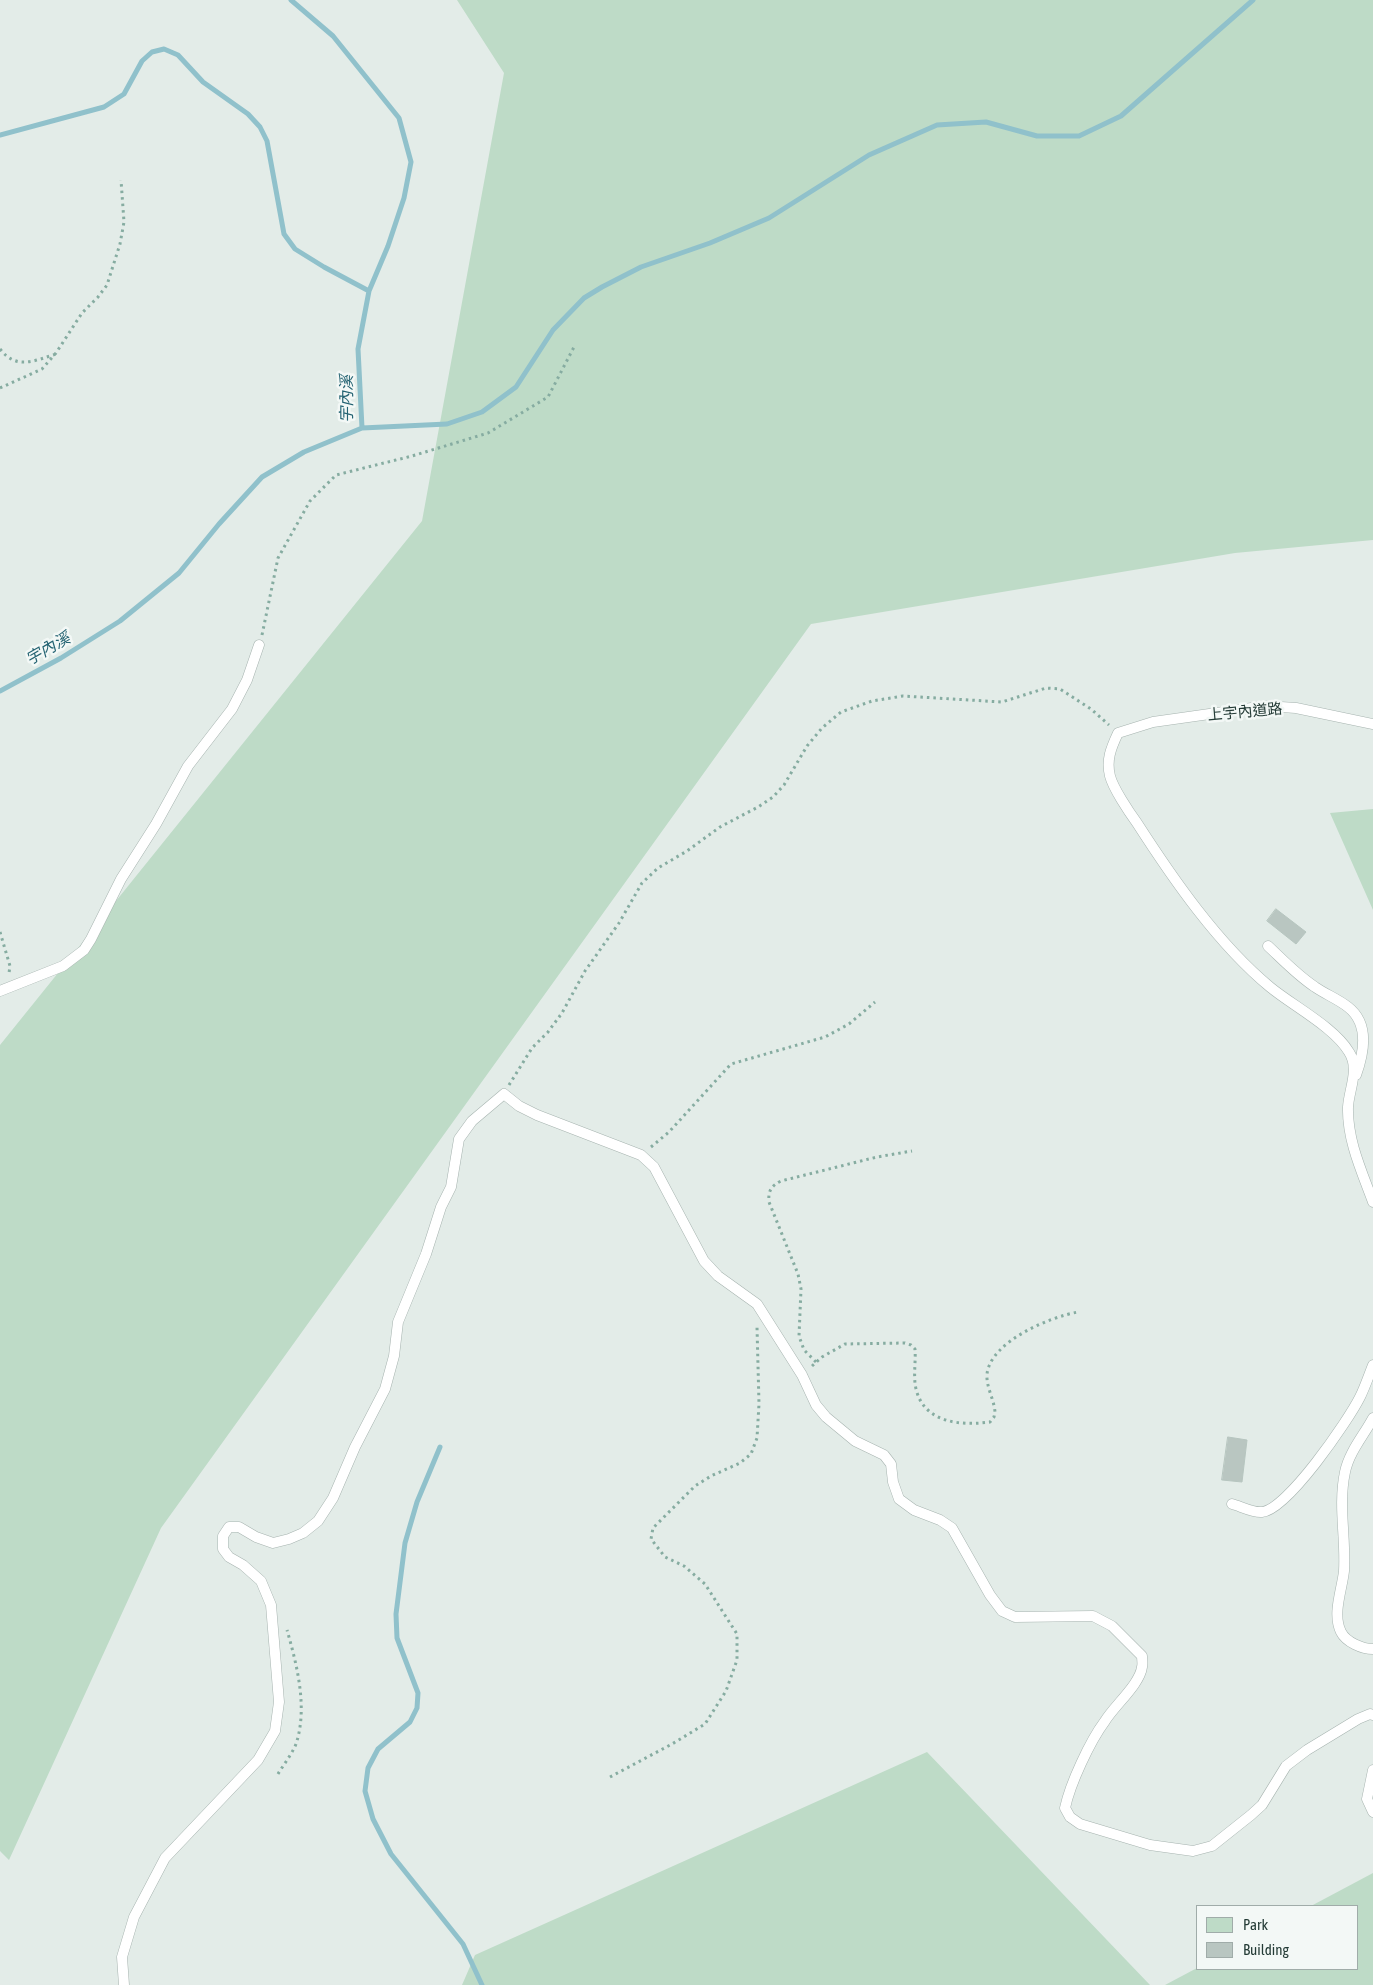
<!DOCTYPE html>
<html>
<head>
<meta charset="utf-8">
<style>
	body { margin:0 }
	#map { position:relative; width:1373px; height:1985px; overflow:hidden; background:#e3ece8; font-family:"Asap Condensed",sans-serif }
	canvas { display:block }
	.legend { position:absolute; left:1196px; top:1905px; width:162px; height:65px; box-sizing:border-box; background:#f3f8f6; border:1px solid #a0aca9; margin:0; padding:6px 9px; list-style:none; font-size:15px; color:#243b36 }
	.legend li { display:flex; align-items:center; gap:10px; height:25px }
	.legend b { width:25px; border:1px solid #a0aca9 }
</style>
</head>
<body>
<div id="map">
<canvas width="1373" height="1985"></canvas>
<ul class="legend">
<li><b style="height:14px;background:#bedbc7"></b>Park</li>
<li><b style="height:14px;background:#b9c6c1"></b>Building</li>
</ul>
</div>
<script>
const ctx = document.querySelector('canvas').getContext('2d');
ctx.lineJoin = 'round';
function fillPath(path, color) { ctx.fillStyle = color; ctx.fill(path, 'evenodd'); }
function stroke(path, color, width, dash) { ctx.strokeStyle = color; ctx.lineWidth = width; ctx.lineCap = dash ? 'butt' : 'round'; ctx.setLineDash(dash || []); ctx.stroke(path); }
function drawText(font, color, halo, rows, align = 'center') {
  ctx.font = font + ' "Asap Condensed","Noto Sans TC",sans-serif'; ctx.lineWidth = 5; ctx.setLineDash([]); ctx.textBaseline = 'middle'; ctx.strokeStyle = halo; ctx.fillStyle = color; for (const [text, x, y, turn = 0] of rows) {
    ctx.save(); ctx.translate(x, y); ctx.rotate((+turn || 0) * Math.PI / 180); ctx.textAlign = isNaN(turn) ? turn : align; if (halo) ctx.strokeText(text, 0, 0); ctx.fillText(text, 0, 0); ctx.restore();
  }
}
const green = new Path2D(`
	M457,0H1373V540L1235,553L811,624L161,1528L9,1860L0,1851V1045L422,521L504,73Z
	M1373,809V910L1330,813Z
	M927,1752L1150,1985H462L475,1955Z
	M1373,1873V1985H1165L1197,1968L1357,1969V1906H1311Z`);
const stream = new Path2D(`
	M291,0L333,36L399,118L411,162L404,198L388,246L369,291L358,349L362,428
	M0,135L104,107L124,94L142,61L152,52L164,49L178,55L203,82L248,114L260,127L267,141L284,234L295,249L324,267L369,291
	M0,691L61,658L120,621L179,573L219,524L262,477L304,452L362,428L447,424L482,412L516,387L553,330L584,298L602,287L641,267L710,243L769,218L869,155L937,125L986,122L1037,136H1079L1121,116L1253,0
	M440,1447L417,1502L405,1543L396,1614L397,1638L418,1693L417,1708L410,1722L378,1749L368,1768L365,1791L373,1819L391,1854L463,1944L482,1985`);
const building = new Path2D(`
	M1276,909L1306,932L1296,944L1267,921Z
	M1228,1437L1247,1440L1242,1482L1222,1480Z`);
const path = new Path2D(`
	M0,349C16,370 34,361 56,354
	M0,388L42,369L56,353L82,313L98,297L107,285L120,244L124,222L121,180
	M262,635L278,558L310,501L336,475L412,456L488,433L548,397L574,347
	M0,932L10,966L9,973
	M509,1085L532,1048L548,1032L562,1013L585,971L619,923L642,883L658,868L687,851L720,827L758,807L773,797L784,785L807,746L822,728L841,712L872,701L903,696L1002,702L1046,688L1060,689L1091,709L1109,725
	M651,1147L669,1132L731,1064L825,1037L849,1024L875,1002
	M816,1362L804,1350L799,1336L801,1289L798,1274L769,1202C768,1191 771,1186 781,1181L877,1157L912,1151
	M812,1366L822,1357L845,1344L905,1343L911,1345L915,1349C916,1362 913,1376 916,1389C924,1423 961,1426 990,1422L994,1417L995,1412C994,1399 986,1387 987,1374C991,1341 1050,1317 1078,1312
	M278,1774C284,1764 292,1754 296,1744C308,1708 297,1665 287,1630
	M610,1777L672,1744L705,1724L726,1691L737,1660V1634L705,1584L684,1566L665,1557L651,1539L653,1528L695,1486L711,1476L740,1463L751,1454L757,1438L759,1404L757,1327`);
const lane = new Path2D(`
	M1373,724L1296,708L1266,706L1153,722L1118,733C1111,748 1106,760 1110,776C1113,788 1129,812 1137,823C1173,879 1218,944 1270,987C1293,1006 1334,1027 1349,1052C1360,1069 1349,1089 1348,1107C1347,1140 1362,1172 1373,1202
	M1268,946C1283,960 1297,975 1315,987C1325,994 1338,999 1348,1007C1370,1024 1364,1053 1356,1075
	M0,991L63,966L84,950L91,939L121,879L156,824L188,766L232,709L247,680L259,645
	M1373,1418C1364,1435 1349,1452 1345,1472C1338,1505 1346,1538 1344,1571C1342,1590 1332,1614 1341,1632C1346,1642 1362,1649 1373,1649
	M1232,1504C1240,1506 1253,1513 1262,1512C1287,1510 1348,1421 1360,1397C1365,1387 1369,1375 1373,1365
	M1373,1770L1367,1799L1373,1812
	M124,1985L122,1957L134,1917L165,1858L258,1760L275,1731L279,1702L271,1605L261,1581L243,1565L229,1557L223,1549V1536L229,1527H239L256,1537L273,1543L289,1539L303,1533L318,1521L333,1498L355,1447L385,1389L394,1356L398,1322L426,1254L441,1207L451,1187L459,1139L472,1121L504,1094L519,1106L537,1115L641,1155L654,1167L704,1261L718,1276L757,1304L802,1375L816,1405L826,1417L855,1441L884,1455L891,1464L893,1482L899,1499L914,1510L940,1520L952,1528L990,1595L1002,1611L1015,1617L1093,1616L1112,1626L1142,1656C1142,1659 1143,1664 1142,1667C1140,1684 1114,1706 1105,1721C1090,1741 1070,1784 1065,1808L1070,1817L1080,1824L1150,1845L1193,1851L1212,1846L1251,1815L1262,1805L1286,1766L1307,1750L1358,1719L1370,1714L1373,1715`);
const streetNames = [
	["上宇內道路",1245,712,-5]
];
const waterNames = [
	["宇內溪",347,399,-90],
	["宇內溪",48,649,-30]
];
fillPath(green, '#bedbc7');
stroke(stream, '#90c1cb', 5);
fillPath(building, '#b9c6c1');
stroke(building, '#b6c5bf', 1);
stroke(lane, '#a6b3af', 11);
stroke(path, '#86aca1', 3, [2.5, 4]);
stroke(lane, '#fff', 10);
drawText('15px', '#243b36', '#f3f8f6', streetNames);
drawText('italic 16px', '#246372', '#f3f8f6', waterNames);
</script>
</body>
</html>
